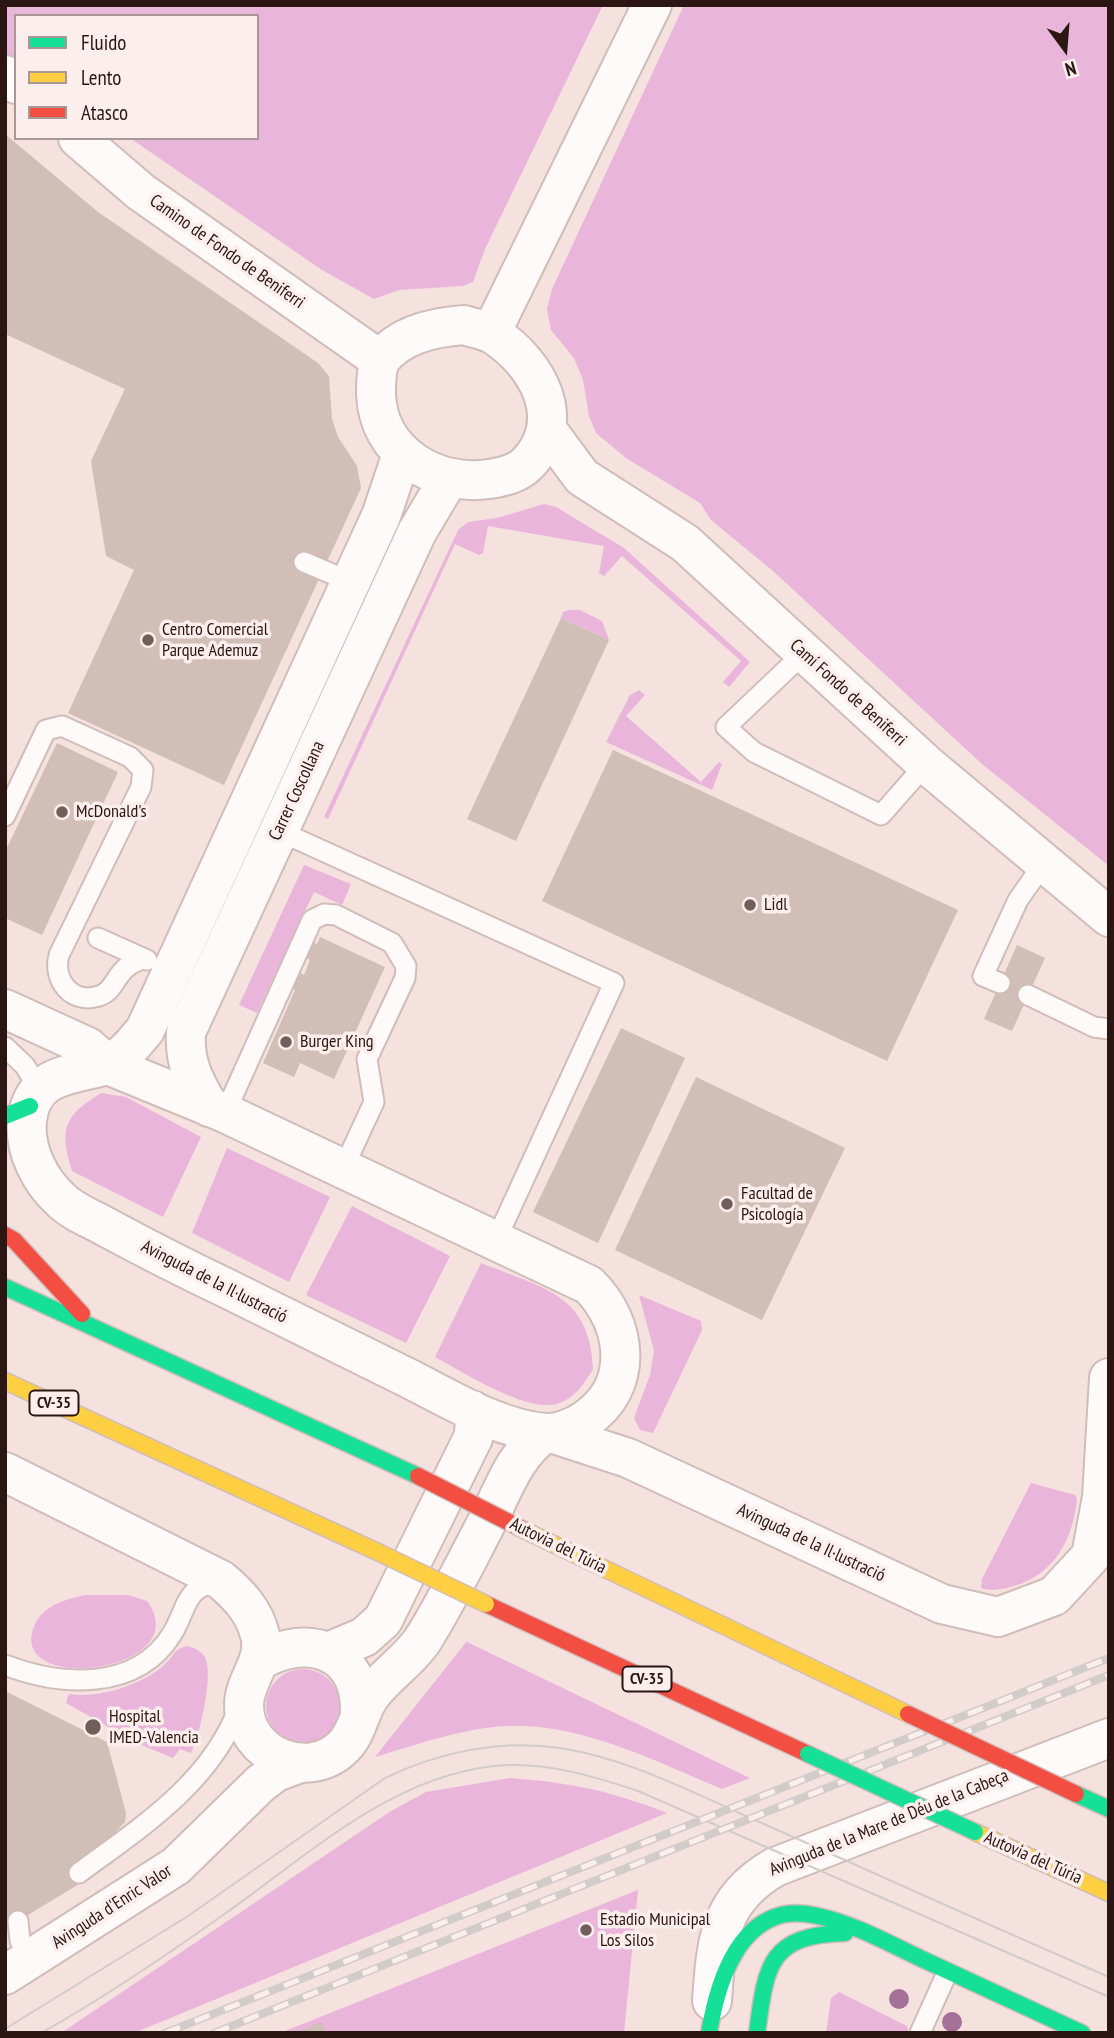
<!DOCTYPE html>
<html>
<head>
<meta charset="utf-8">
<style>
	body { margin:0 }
	#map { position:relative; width:1114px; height:2038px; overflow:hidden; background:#f5e1de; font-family:"PT Sans Narrow",sans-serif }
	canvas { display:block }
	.frame { position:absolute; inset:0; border:7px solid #2b1613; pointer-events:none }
	.legend { position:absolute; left:14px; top:14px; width:245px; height:126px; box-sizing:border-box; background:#fbeeec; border:2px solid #a89895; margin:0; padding:9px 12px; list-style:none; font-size:21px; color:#2b1613 }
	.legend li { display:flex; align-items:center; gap:14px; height:35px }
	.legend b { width:35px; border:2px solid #a89895 }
	.north { position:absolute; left:1030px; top:14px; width:70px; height:70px; -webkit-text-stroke:5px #fbeeec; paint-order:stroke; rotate:164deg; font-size:19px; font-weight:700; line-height:28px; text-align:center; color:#2b1613 }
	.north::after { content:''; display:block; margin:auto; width:24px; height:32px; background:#2b1613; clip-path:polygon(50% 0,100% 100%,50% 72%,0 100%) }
</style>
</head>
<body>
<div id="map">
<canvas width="1114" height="2038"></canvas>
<div class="frame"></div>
<ul class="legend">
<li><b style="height:9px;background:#16e098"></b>Fluido</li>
<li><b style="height:9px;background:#ffcf43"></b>Lento</li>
<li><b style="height:9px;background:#f24e42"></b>Atasco</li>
</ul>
<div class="north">N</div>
</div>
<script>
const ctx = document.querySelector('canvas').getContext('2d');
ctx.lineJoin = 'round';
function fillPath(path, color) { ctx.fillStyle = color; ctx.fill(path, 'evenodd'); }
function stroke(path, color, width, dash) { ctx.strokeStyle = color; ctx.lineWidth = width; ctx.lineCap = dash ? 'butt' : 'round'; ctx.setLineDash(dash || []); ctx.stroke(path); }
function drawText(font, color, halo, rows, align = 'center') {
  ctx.font = font + ' "PT Sans Narrow",sans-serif'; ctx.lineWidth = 7; ctx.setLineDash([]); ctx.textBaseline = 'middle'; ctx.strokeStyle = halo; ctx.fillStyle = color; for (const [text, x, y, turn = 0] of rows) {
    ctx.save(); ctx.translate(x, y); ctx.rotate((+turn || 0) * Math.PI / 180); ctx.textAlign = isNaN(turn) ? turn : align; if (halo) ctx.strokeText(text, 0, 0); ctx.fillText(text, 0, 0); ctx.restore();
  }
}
const green = new Path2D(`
	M5,5H603L485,249L473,282L463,286L399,290L374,299L322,270L130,138H257V16H16V63L5,55Z
	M684,5H1109V866L982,764L773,571L711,520L700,503L626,458L596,433L589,416L583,380L574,358L551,330L547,309L552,289Z
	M544,504L556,507L624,548L750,662L729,687L723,682L741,661L622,556L604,576L599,573L604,546L488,526L483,553L479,555L455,544L328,819L324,817L458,530L468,522L497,518Z
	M569,610H580L602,621L609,640L561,618L563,612Z
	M639,690L645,695L626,716L701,782L719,762L722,764L712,790L606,742L630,695Z
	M304,865L351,884L342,905L314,892L257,1013L239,1005Z
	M101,1093L126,1097L201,1137L163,1217L72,1171C59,1128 64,1116 101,1093Z
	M227,1148L330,1197L289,1282L192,1233Z
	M352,1206L450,1256L406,1343L306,1295Z
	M481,1263C542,1288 590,1293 593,1369C585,1382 576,1397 560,1403C529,1415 463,1372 435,1357Z
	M639,1295L701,1321L702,1330L653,1433L640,1430L634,1418L650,1375L654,1351Z
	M1031,1483L1075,1495L1077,1499C1073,1539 1055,1574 1014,1586C1003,1589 992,1592 981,1588L982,1579Z
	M85,1595H128L147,1601C198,1671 11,1696 33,1629C41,1606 63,1600 85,1595Z
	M467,1641V1642L750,1778L722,1789C654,1761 582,1723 506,1726C463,1728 416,1745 375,1757Z
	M187,1646C196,1648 206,1653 207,1664C211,1685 200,1733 191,1753L180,1749L173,1758L139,1744L66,1703L69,1694C98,1699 141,1685 163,1666C173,1658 173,1649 187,1646Z
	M266 1706a37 37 0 1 1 74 0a37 37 0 1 1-74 0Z
	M510,1778C572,1783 608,1790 667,1813L134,2033H61L391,1811L426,1792Z
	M638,1890L624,2033H280Z
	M839,1992L907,2026L909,2033H826L831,1998Z`);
const building = new Path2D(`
	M5,134L98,212L318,363L329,376L332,419L338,437L357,466L361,488L224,785L68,713L134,570L106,556L91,461L125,389L5,334Z
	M561,618L609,640L516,841L467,819Z
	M57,743L118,772L42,935L5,918V852Z
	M613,750L958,910L887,1061L542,901Z
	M320,937L385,967L334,1079L300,1063L294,1077L263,1063L295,990L290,987L296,971L304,975L310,960L303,956L310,941L317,944Z
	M1017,945L1045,958L1012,1031L984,1019Z
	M621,1028L685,1058L598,1243L533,1212Z
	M696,1077L845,1148L762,1320L615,1250Z
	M5,1691L107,1742L126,1813L125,1822L105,1843L84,1881L5,1929Z
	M322,2022L326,2033H295Z`);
const lane = new Path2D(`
	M304,562L351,582
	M804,653L726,727L754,752L881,815L926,764
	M5,816L46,730L62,726L130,757L143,770L141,787L59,955C52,980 72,1005 99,996C118,990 114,967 143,959
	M279,831L614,983L496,1240
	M98,938L147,960
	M1000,983L983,976L1018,900L1044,863
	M1028,995L1094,1027L1109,1029
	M5,1047L25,1066L40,1091
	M225,1113L312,920L324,914L336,915L392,943L406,966L405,978L367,1059L374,1102L343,1169
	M5,1665C60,1686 136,1692 172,1634C188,1608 183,1588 219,1581
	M79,1873C141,1827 211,1783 239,1707
	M18,1921L20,1941L32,1960
	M920,2033L947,1973`);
const street = new Path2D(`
	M5,75L16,84
	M78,138L141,192L380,360
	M464,325C473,328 485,330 494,335C537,363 570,420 527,464C517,474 502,477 489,479C435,487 378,453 376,394C376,384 376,367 382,358C401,334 435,327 464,325Z
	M491,333L652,5
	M548,431L582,477L685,543L926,764L1109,917
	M5,1009L88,1047L108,1065L225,1113L589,1285C628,1324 635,1387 585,1420C575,1427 558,1434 545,1433C498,1429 450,1399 408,1378C347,1348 285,1317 224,1287C184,1268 145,1248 106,1227C92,1219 73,1212 61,1200C40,1181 24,1150 27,1121C32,1072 73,1076 106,1065C122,1059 134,1043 145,1030L381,516L402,454
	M209,1107C194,1081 184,1063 186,1032L417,532L448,480
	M551,1433L628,1458L942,1604L998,1617L1054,1596L1091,1556L1102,1497L1109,1378
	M5,1472L221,1580C239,1595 254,1611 260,1635C267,1661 244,1680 244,1705C244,1756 309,1782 344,1746C358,1732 359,1711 371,1695C386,1675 408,1661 422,1641C446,1603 467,1560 488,1520C504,1488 515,1454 545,1433
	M328,1652L364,1637L383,1620L473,1438L475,1425L472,1410
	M259,1661C310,1631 362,1652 360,1714
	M5,1975L176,1866L261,1783L276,1772L300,1763
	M712,2001C716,1941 719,1899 775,1867L1109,1738`);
const fast = new Path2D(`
	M5,1116L30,1106
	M5,1287L418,1476
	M1076,1794L1109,1809
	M709,2033C716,1991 733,1928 781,1915C793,1912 806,1913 818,1916C854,1924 888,1943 922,1959C975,1984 1029,2008 1082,2033
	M757,2033C766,1966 768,1935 845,1933`);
const slow = new Path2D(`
	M5,1381L380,1553
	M524,1530L908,1714
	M975,1832L1109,1893`);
const jam = new Path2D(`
	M5,1235L14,1240L82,1314
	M486,1604L808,1754`);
const tram = new Path2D(`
	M5,2029L188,1916L385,1778C439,1752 500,1739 560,1748C632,1759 699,1796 764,1824C879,1875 993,1927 1109,1977
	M41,2033C104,1998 164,1957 223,1915C309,1855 398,1769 509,1765C554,1764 596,1777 638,1791L1109,1997`);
const rail = new Path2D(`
	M165,2033L1109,1658
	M214,2033L1109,1675`);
const fastBridge = new Path2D(`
	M808,1754L975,1832`);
const slowBridge = new Path2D(`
	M380,1553L486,1604`);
const jamBridge = new Path2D(`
	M418,1476L524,1530
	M908,1714L1076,1794`);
const trees = [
	[899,1999],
	[952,2022]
];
const markers = [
	[148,640,7,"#725d5a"],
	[62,812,7,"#725d5a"],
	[750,905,7,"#725d5a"],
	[286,1042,7,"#725d5a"],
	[727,1204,7,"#725d5a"],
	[93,1727,9,"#725d5a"],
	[586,1930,7,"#725d5a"]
];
const shields = [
	[54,1403,49],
	[647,1679,49]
];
const shieldNames = [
	["CV-35",54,1403],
	["CV-35",647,1679]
];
const streetNames = [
	["Camino de Fondo de Beniferri",227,252,35],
	["Camí Fondo de Beniferri",848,693,42],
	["Carrer Coscollana",297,791,-65],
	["Avinguda de la Il·lustració",214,1282,27],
	["Avinguda de la Il·lustració",811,1543,25],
	["Autovia del Túria",558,1546,26],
	["Avinguda de la Mare de Déu de la Cabeça",889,1823,-22],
	["Autovia del Túria",1033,1858,24],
	["Avinguda d'Enric Valor",112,1907,-33]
];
const poiNames = [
	["Centro Comercial",162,630],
	["Parque Ademuz",162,651],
	["McDonald's",76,812],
	["Lidl",764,905],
	["Burger King",300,1042],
	["Facultad de",741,1194],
	["Psicología",741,1215],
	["Hospital",109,1717],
	["IMED-Valencia",109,1738],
	["Estadio Municipal",600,1920],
	["Los Silos",600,1941]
];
fillPath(green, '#eab5db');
fillPath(building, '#d0beb7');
stroke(lane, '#d0bcb9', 23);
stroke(street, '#d0bcb9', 42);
stroke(fast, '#d0bcb9', 19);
stroke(slow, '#d0bcb9', 19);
stroke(jam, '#d0bcb9', 19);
stroke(lane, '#fefafa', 19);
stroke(street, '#fefafa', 38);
stroke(fast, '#16e098', 16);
stroke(slow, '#ffcf43', 16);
stroke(jam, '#f24e42', 16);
stroke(tram, '#d1cbca', 2);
stroke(rail, '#d1cbca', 8);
stroke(rail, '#fbeeec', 5, [16]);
stroke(fastBridge, '#d0bcb9', 19, []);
stroke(slowBridge, '#d0bcb9', 19, []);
stroke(jamBridge, '#d0bcb9', 19, []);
stroke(fastBridge, '#16e098', 16);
stroke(slowBridge, '#ffcf43', 16);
stroke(jamBridge, '#f24e42', 16);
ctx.fillStyle = '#a57198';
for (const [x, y] of trees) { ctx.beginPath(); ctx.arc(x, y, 10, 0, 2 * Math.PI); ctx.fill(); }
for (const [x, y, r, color] of markers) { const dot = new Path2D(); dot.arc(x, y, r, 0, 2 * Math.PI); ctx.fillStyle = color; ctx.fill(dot); stroke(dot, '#fbeeec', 2.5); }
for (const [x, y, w] of shields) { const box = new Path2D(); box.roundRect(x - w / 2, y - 12.5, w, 25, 5); ctx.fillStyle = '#fbeeec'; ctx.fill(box); stroke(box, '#2b1613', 2); }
drawText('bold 16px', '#2b1613', null, shieldNames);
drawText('18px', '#2b1613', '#fbeeec', streetNames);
drawText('18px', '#2b1613', '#fbeeec', poiNames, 'left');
</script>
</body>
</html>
